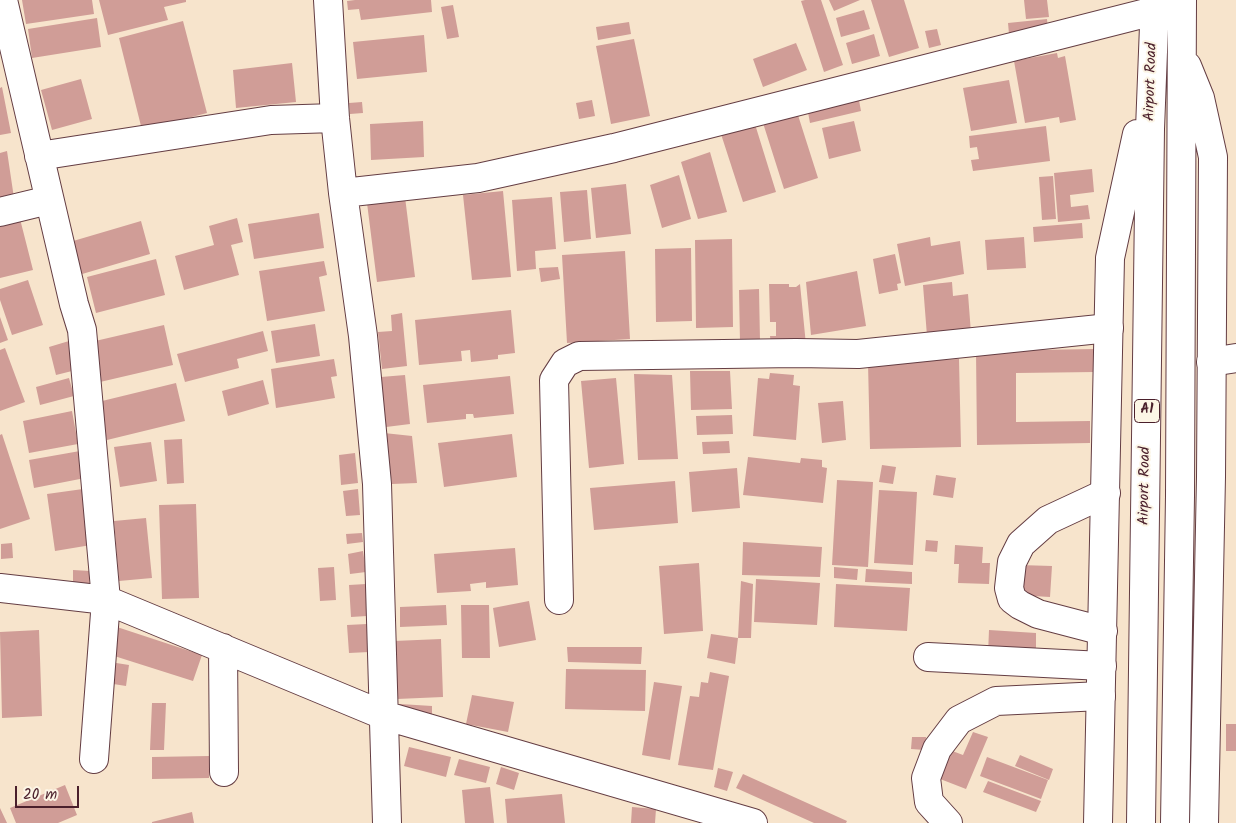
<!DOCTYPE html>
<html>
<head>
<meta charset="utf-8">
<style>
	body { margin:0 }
	#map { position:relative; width:1236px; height:823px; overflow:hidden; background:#f7e4cc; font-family:Kalam,sans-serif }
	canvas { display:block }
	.scale { position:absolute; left:15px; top:786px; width:64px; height:22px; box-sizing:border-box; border:2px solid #4a1f2b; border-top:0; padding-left:6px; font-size:15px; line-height:18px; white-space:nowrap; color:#4a1f2b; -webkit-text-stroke:4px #fcf5e5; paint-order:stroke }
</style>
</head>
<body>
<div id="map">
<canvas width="1236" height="823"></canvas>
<div class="scale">20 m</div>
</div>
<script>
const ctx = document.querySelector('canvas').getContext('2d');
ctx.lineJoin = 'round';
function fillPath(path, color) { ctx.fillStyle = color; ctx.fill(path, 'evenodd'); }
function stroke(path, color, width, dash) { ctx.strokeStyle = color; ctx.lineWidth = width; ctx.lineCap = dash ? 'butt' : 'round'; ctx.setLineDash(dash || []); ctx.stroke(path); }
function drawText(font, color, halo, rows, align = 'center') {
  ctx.font = font + ' Kalam,sans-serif'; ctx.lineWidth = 4; ctx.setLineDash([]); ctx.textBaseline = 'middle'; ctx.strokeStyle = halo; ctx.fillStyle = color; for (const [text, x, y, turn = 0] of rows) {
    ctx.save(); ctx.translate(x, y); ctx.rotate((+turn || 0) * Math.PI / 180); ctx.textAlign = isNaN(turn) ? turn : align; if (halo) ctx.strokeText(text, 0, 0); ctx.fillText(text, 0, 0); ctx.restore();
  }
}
const building = new Path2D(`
	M22,0H92L94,14L26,24Z
	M99,0H186V2L164,7L168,20L108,35Z
	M355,0H431L432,12L361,20L359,9L348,10L347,1Z
	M805,0H821L843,65L824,72L801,1Z
	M829,0H860L834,11Z
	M871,0H904L919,48L889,57Z
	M1024,0H1047L1049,17L1026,19Z
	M453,5L459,37L447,39L441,7Z
	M864,10L870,29L841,37L836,18Z
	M97,18L101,47L32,58L28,29Z
	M1047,19L1048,30L1009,34L1008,23Z
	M183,21L207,113L142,130L119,38Z
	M629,22L631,34L598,40L596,27Z
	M937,29L941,45L929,48L925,31Z
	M874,34L880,56L852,64L846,43Z
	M424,35L427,72L357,79L353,42Z
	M634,39L650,116L611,124L596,46Z
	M796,43L807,70L763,87L753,59Z
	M1057,53L1058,58L1065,56L1076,120L1060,123L1059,117L1025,123L1014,61Z
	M292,63L296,102L236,108L233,70Z
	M81,79L92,119L52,130L41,90Z
	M1009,80L1017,123L971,131L963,88Z
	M2,87L11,133L0,135V88Z
	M858,95L861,111L810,123L807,107Z
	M592,100L595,116L579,119L576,103Z
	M362,102L363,113L350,114L349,103Z
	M797,112L818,178L784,189L763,123Z
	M423,121L424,157L371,160L370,124Z
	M754,121L776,192L743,202L720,131Z
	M854,121L861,151L829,159L822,128Z
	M1046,126L1050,161L973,171L971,160L979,159L977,147L970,148L969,136Z
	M7,151L14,198L0,200V153Z
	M710,152L727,212L698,219L681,162Z
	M1092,169L1094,192L1070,195L1071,207L1088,205L1090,219L1058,222L1054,173Z
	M679,175L691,219L662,228L650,185Z
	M1053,176L1056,219L1042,220L1039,177Z
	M626,184L631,234L596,238L591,188Z
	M587,190L591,239L564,242L560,192Z
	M503,191L511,277L472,280L463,195Z
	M405,197L415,277L377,282L367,203Z
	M552,197L556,249L535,251L536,269L517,271L512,200Z
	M319,213L324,248L254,259L248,224Z
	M19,215L33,270L0,278V220Z
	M237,218L243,242L231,245L239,275L184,290L175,256L214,245L209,226Z
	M141,221L150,254L72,277L63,244Z
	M1082,223L1083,238L1034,242L1033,227Z
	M930,237L931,246L960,241L964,274L905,286L897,244Z
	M1024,237L1026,268L987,270L985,240Z
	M732,239L733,327L696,328L695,240Z
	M691,248L692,321L656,322L655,249Z
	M625,251L630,339L567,343L562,255Z
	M895,254L901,283L897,284L898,290L879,294L873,259Z
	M156,259L165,295L96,313L87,277Z
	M324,261L327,275L319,277L325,311L267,321L259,271Z
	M558,267L560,279L541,282L539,268Z
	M857,271L866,326L811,335L806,282Z
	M28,280L43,325L12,335L0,300V289Z
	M952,282L953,296L968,294L971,333L927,336L923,285Z
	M769,284H789V287H796L800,284L806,345L771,346L770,336H776V322H770Z
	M759,289L760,341L740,342L739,290Z
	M511,310L515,353L498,355V359L471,362L470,350L461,351L462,361L419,365L415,320Z
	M402,313L407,366L382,369L378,332L392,331L391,315Z
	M0,317L8,340L0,343Z
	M315,324L320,356L276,363L271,331Z
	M164,325L173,365L100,382L91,342Z
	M263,331L268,351L237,359L239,368L185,382L177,354Z
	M69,341L76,370L56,375L49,347Z
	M5,348L25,402L0,411V350Z
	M1095,349V372L1016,373V422L1090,421V443L977,445L976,351Z
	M334,359L337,376L331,377L335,398L276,408L271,369Z
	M959,359L961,447L870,449L868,363Z
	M690,371H730L732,409L691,410Z
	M770,373L794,375L793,385L800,386L796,440L753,436L758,378L769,379Z
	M634,374L672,375L678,459L638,460Z
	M405,375L410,424L386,427L381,377Z
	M510,376L514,414L474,418L473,414H466V419L427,423L423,385Z
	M69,378L74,396L40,405L36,387Z
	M616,378L624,464L589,468L581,381Z
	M263,380L269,404L228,416L222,391Z
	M176,383L185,421L107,440L98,402Z
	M843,401L846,440L822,443L818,403Z
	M72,411L78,444L29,453L23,421Z
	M732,415L733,434L697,435L696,416Z
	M384,433L412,436L417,483L392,484Z
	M2,434L30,519L0,529V435Z
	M512,434L517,477L444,487L438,443Z
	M182,439L184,483L167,484L164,440Z
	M729,441L730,453L703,454L702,442Z
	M151,442L157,481L120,487L114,447Z
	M80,451L85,478L34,488L29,460Z
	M355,453L358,483L341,485L339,455Z
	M748,457L800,463L801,458L822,460V467L827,468L823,503L743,495Z
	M882,465L896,467L893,484L879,482Z
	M737,468L740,508L692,512L689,472Z
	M936,475L956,478L953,498L933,495Z
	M837,480L873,482L868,567L832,565Z
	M675,481L678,523L594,530L590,488Z
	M83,489L91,545L55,551L47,494Z
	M358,489L360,515L346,516L343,491Z
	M879,490L917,492L913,565L874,563Z
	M196,504L199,598L162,599L159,505Z
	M146,518L152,578L119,581L114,521Z
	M362,533L363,542L347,544L346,534Z
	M926,540L938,541L937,552L925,551Z
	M743,542L822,547L820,577L742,575Z
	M12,543L13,558L1,559V544Z
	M955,545L983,547L982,563H990L989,584L958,583L959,564H954Z
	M515,548L518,585L486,588V582L470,584L471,591L437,593L434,554Z
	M363,551L366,572L350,574L348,554Z
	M699,563L703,631L664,634L659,566Z
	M1019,565L1052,566L1050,597L1017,595Z
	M334,567L336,600L320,601L318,568Z
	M834,567L858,569L857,580L834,578Z
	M866,569L912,572V584L865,582Z
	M73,570L90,571L89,585H73Z
	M756,579L820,583L817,625L754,622Z
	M741,581L753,584L751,638H738Z
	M366,584L367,616L351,617L349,585Z
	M836,584L910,588L907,631L834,627Z
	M529,601L536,640L499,647L493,608Z
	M446,605L447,625L400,627V607Z
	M461,605H489L490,658H462Z
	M367,624L369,652L349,653L347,625Z
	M117,627L202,655L193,681L108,654Z
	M39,630L42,716L2,718L0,632Z
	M989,630L1036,633V649L1030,648L1029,657L988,654Z
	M711,634L738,638L735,664L707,658Z
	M441,639L443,697L397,699L394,641Z
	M567,647H642L641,664L568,662Z
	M110,662L129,665L126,686L107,683Z
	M566,669L646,670L645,711L565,709Z
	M710,672L729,676L713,770L678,765L690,696L699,697L701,682L708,683Z
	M654,682L682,686L670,760L642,755Z
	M472,695L514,702L508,732L466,724Z
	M152,703H166L164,750H150Z
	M400,704L432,706V716L399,713Z
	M1226,724H1236V751H1226Z
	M973,732L988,737L966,789L935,777L947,749L963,755Z
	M912,737H926L925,750L911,749Z
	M409,747L451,757L446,777L404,766Z
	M1020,755L1053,769L1049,780L1015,766Z
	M209,756V778L152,779V757Z
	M987,757L1048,780L1041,799L980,776Z
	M459,759L490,767L486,783L454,775Z
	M501,767L519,773L514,790L496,784Z
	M718,768L733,772L727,791L714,787Z
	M743,774L847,821L846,823H814L736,788Z
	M988,781L1041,801L1036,812L983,792Z
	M65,785L77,815L58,823H16L10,808Z
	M490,787L494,823H465L462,790Z
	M562,794L565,823H507L505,799Z
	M632,807L656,809L655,823H631Z
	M0,808L7,823H0Z
	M192,812L194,823H152V822Z`);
const minor = new Path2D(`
	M3,0L74,304L82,330L106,600L94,759
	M328,0L335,118L343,193L363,336L377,484L387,823
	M39,156L271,120L335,118
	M343,193L478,178L614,148L1154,11
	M0,212L49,200
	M1211,362L1236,358
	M0,588L106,600L383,715L753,823
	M559,600L554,380L565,363L579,356L796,353L858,354L1109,328
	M1103,631L1038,614L1020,605L1012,599L1009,588L1012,562L1021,544L1048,520L1106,493
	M223,648L224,772
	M928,657L1102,666
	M948,823L929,802L926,778L937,749L959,720L996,701L1101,696`);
const highway = new Path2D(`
	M1187,66L1200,98L1213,157L1211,477L1204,823
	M1098,823L1110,258L1137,134
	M1141,823L1150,129L1155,0
	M1175,823L1180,496L1182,0`);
const shields = [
	[1147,411,25]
];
const shieldNames = [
	["A1",1147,411]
];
const streetNames = [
	["Airport Road",1152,82,-88],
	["Airport Road",1146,486,-89]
];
fillPath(building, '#d09d97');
stroke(minor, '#643d43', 30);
stroke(highway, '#643d43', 30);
stroke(minor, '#fff', 28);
stroke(highway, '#fff', 28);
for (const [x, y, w] of shields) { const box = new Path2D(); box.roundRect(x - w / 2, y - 11.5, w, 23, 4); ctx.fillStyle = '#fcf5e5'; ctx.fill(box); stroke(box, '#4a1f2b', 1); }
drawText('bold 14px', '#4a1f2b', null, shieldNames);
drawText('15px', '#4a1f2b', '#fcf5e5', streetNames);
</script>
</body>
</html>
